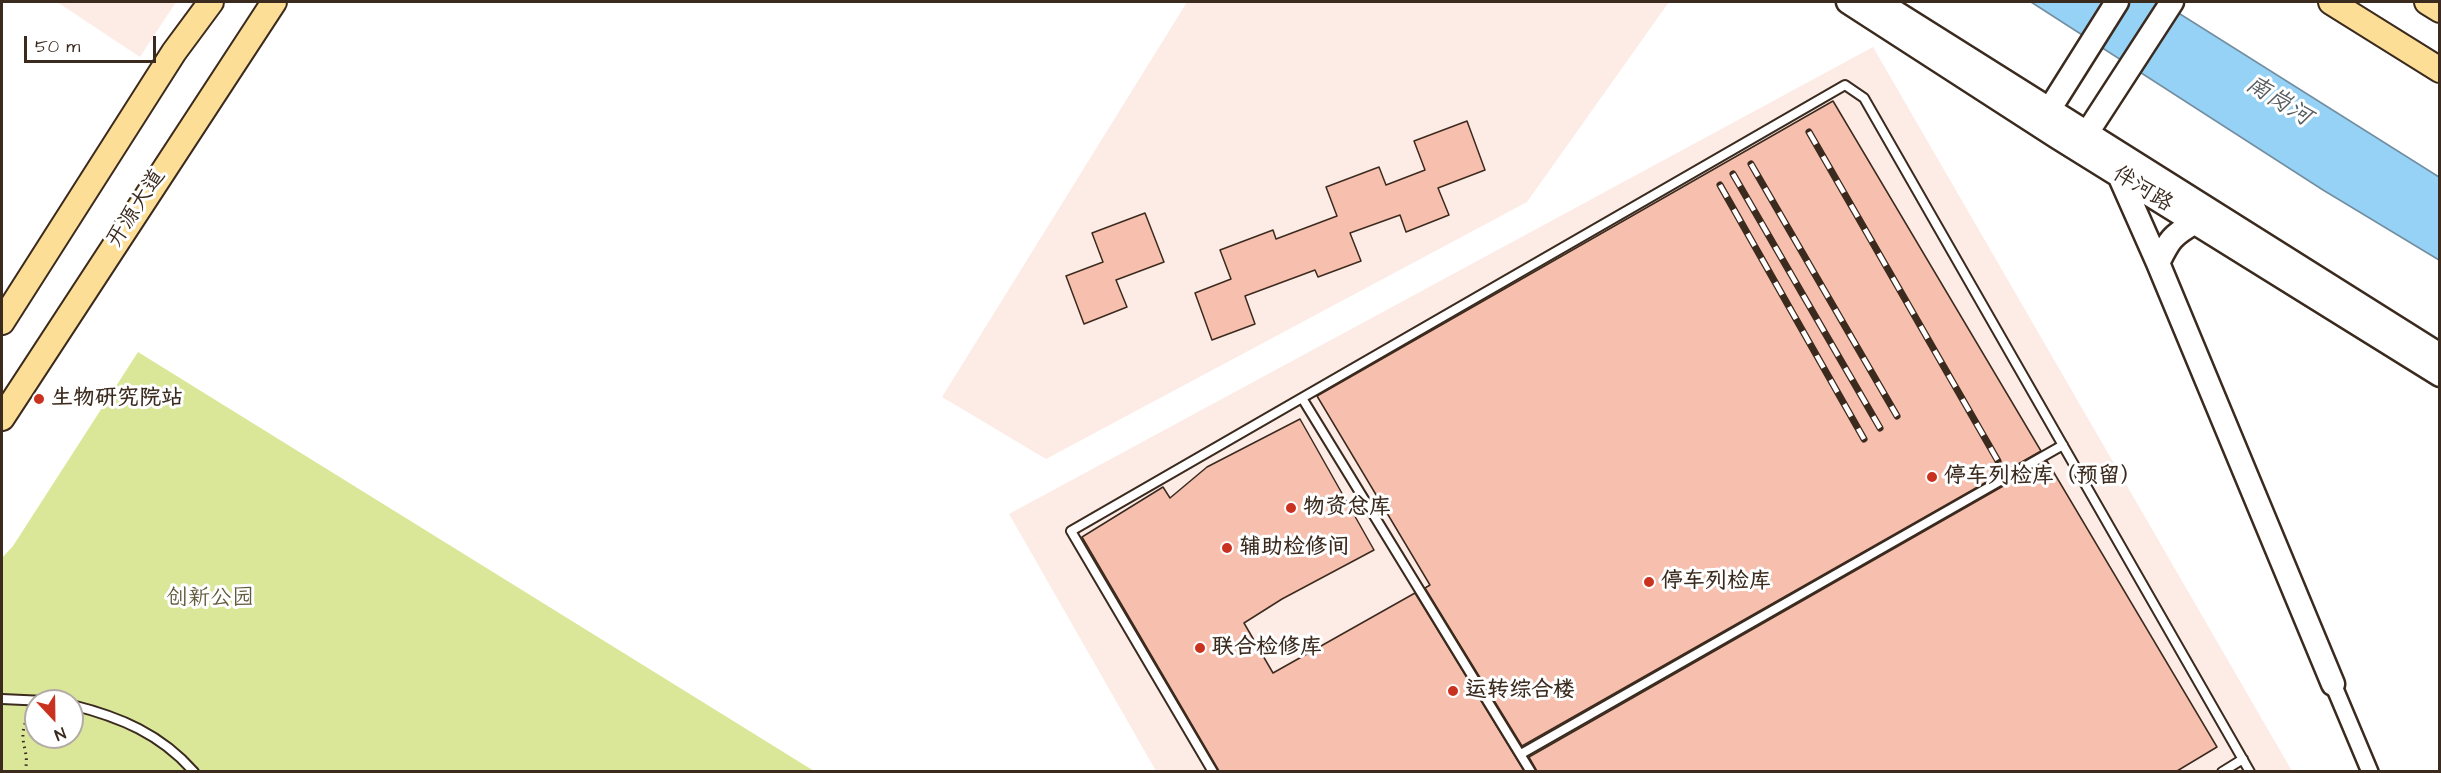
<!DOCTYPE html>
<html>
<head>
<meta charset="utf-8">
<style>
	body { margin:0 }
	#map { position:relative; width:2441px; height:773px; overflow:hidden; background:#fff; font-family:"Architects Daughter",sans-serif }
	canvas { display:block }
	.frame { position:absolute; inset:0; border:3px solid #3b2a1e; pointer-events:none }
	.north { position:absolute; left:24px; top:689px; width:60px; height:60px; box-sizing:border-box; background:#fff; border:2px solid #b1aaa5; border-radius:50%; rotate:158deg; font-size:16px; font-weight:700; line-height:24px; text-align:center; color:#3b2a1e }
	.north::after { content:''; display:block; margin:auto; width:21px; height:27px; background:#c8321e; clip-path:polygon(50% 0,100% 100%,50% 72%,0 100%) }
	.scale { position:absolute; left:24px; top:36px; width:132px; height:27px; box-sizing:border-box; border:3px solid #3b2a1e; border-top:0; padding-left:8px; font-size:18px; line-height:21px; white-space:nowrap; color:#3b2a1e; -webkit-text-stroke:4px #fff; paint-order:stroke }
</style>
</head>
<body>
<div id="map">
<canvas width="2441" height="773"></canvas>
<div class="frame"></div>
<div class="north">N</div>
<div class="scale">50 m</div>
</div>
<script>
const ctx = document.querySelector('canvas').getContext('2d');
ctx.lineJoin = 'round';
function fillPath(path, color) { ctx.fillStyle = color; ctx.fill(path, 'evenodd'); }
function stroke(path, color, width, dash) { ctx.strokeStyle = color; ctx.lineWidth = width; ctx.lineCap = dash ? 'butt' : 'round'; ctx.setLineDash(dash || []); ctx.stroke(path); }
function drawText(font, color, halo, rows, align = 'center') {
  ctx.font = font + ' "Architects Daughter","LXGW WenKai TC",sans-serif'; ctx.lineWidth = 6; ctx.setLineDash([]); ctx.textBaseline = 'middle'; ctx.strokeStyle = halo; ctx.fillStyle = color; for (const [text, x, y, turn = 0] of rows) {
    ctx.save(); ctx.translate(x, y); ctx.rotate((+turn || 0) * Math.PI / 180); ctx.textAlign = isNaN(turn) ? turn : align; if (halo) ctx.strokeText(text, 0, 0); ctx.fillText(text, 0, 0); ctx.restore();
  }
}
const built = new Path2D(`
	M57,2H176L140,57Z
	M1187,2H1669L1527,202L1046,459L942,397Z
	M1873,47L2292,771H1156L1009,514Z`);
const green = new Path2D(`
	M138,352L814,771H2V558L13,546ZM36,701H72V737H36Z`);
const water = new Path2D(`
	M2031,2H2161L2439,177V260L2323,190Z`);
const building = new Path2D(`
	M1833,101L2041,451L1522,746L1425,588L1430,585L1317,396Z
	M1467,121L1485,170L1438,188L1449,215L1406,232L1400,215L1350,233L1361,261L1318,277L1315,270L1245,296L1255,324L1212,340L1195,293L1231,279L1220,250L1273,230L1276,239L1337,216L1326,187L1379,167L1386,185L1425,170L1414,141Z
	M1145,213L1164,262L1116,280L1127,307L1084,324L1066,276L1103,262L1092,233Z
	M1300,419L1374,550L1282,599L1244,623L1273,673L1415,593L1524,771H1219L1082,537L1163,487L1170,498L1207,467Z
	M2047,461L2217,747L2177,771H1537L1529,757Z`);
const path = new Path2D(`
	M25,772C31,746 14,743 30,712`);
const lane = new Path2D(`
	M1302,398L1531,772
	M2,699L45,701
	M72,705C120,717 161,734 194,772
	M1521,754L2063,445
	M1213,772L1071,531L1845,85L1864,98L2250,772
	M2222,772L2243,759`);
const street = new Path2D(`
	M2333,684L2370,772`);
const secondary = new Path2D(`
	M1848,2L2057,137L2440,375
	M1879,2L2440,355
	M2117,2L2049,110L2057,137L2087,133L2172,2
	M2119,175L2158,263C2169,241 2171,236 2194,223
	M2158,263L2333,684`);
const primary = new Path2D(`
	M2331,2L2440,70
	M2427,2L2440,10
	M2,322L174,52L211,2
	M2,418L274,2`);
const rail = new Path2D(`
	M1809,132L1998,461
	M1751,164L1897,416
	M1733,174L1880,428
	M1720,185L1864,439`);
const markers = [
	[39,399,6,"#c8321e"],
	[1932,477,6,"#c8321e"],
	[1291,508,6,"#c8321e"],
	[1227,548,6,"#c8321e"],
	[1649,582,6,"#c8321e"],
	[1200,648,6,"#c8321e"],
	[1453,691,6,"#c8321e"]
];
const streetNames = [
	["伴河路",2142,190,32],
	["开源大道",137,209,-57]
];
const poiNames = [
	["生物研究院站",51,399],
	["停车列检库（预留）",1944,477],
	["物资总库",1303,508],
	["辅助检修间",1239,548],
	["停车列检库",1661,582],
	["联合检修库",1212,648],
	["运转综合楼",1465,691]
];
const parkNames = [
	["创新公园",210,599]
];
const waterNames = [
	["南岗河",2278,102,32]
];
fillPath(built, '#fdece6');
fillPath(green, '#dae799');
fillPath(water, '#96d1f6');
stroke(water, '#728ea0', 1.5);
fillPath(building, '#f7bfad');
stroke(building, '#3b2a1e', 1.5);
stroke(lane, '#3b2a1e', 12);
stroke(street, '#3b2a1e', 20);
stroke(secondary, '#3b2a1e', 27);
stroke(primary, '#3b2a1e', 28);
stroke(path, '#3b2a1e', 3, [1.5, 4.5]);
stroke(lane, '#fff', 8);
stroke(street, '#fff', 15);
stroke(secondary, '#fff', 22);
stroke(primary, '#fdde96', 24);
stroke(rail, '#3b2a1e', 7);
stroke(rail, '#fff', 4.5, [14]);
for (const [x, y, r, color] of markers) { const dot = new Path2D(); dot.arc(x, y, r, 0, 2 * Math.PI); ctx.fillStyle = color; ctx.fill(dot); stroke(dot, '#fff', 2); }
drawText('22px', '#3b2a1e', '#fff', streetNames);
drawText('bold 22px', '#3b2a1e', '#fff', poiNames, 'left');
drawText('22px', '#63593d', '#fff', parkNames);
drawText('italic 24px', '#565c5f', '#fff', waterNames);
</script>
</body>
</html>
